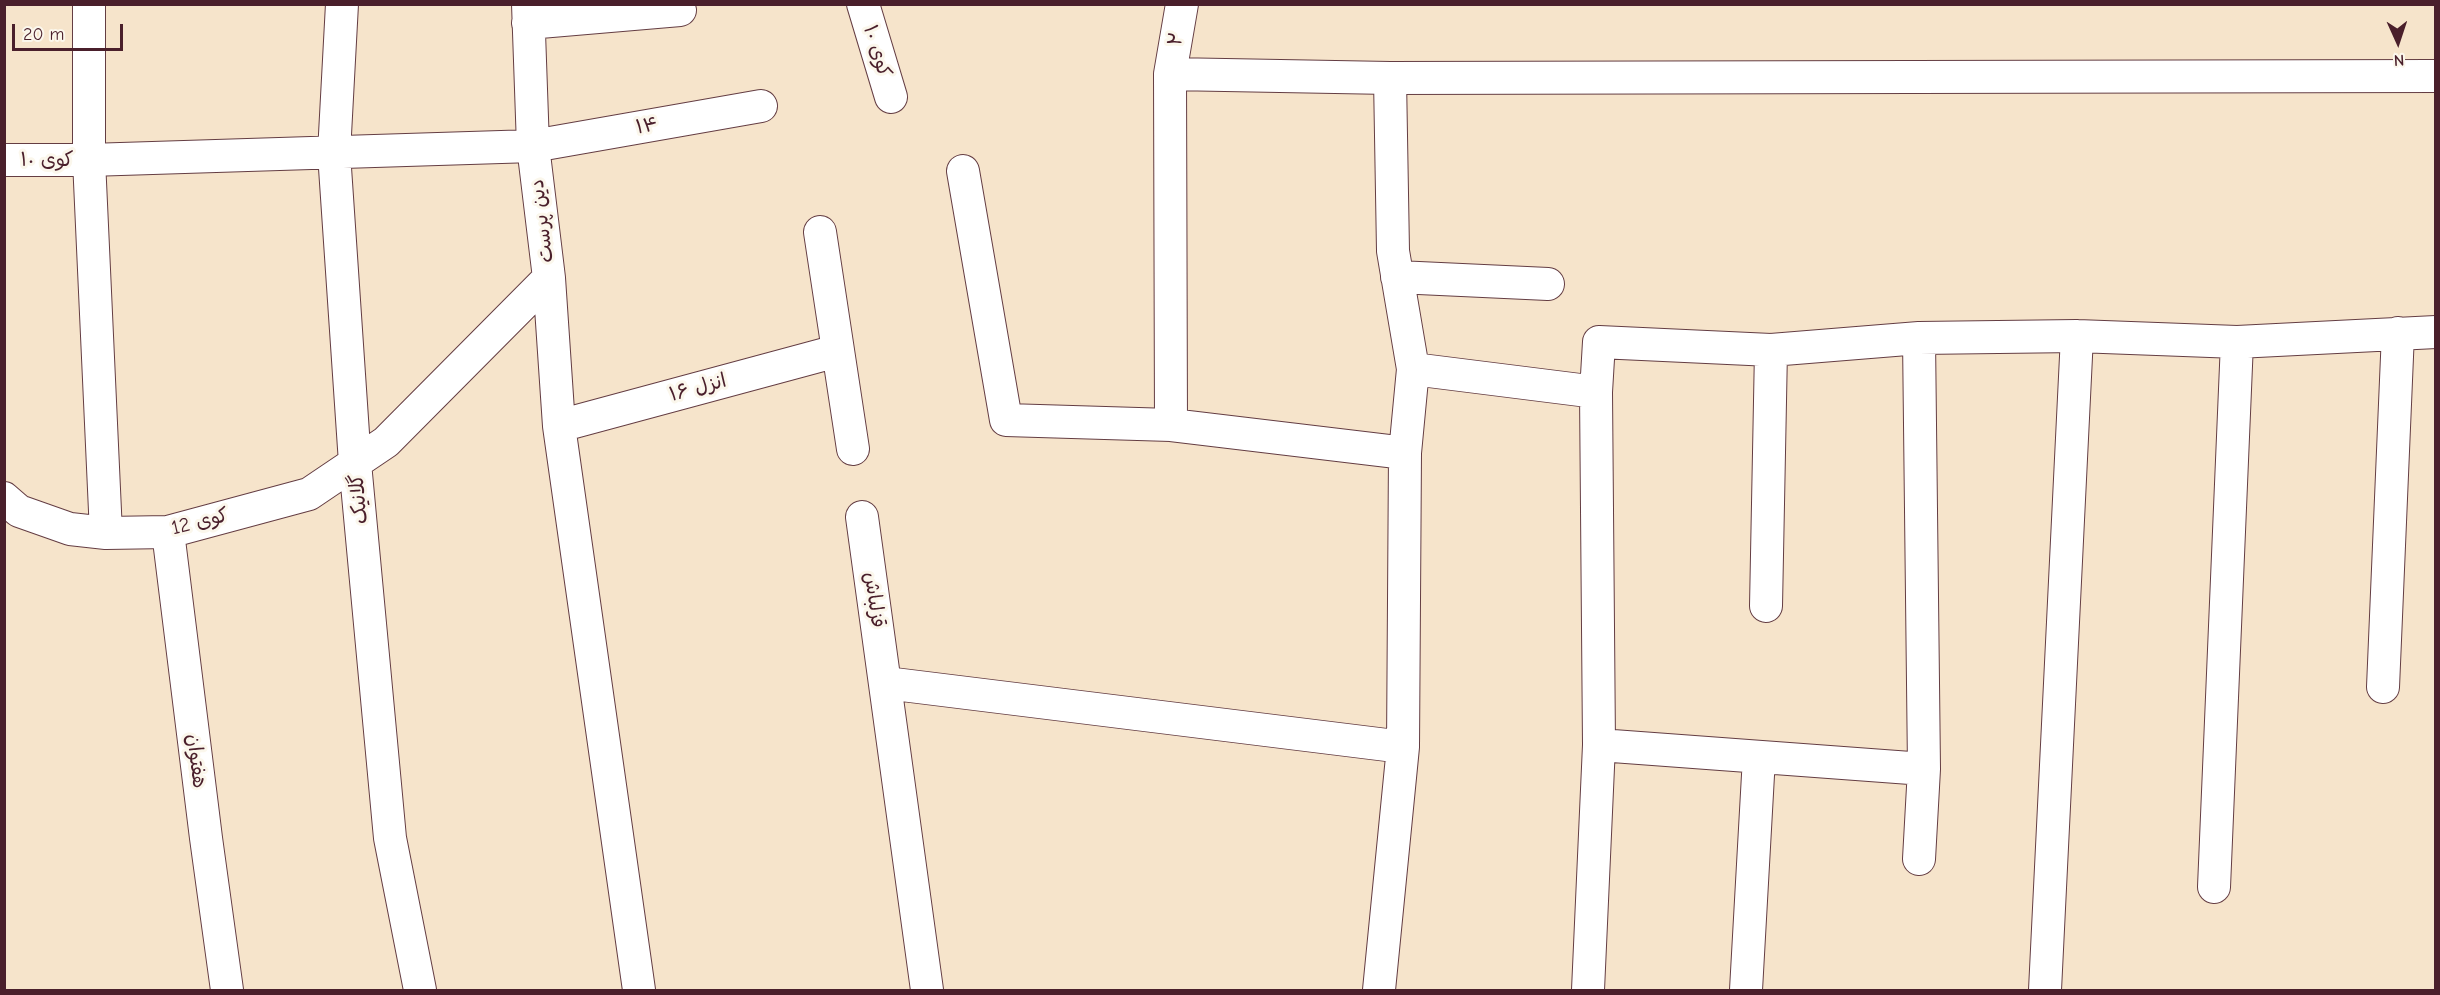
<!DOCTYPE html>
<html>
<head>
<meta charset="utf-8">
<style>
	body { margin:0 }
	#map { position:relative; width:2440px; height:995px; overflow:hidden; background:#f6e4cb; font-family:"Comic Neue",sans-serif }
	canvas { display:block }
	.frame { position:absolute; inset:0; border:6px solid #4a1f2b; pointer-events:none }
	.north { position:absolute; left:2368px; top:12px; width:60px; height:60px; -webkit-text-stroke:4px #fbf7ec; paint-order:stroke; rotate:177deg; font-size:16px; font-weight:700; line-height:24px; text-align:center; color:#4a1f2b }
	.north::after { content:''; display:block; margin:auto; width:21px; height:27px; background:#4a1f2b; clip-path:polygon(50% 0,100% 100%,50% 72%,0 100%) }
	.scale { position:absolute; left:12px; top:24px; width:111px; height:27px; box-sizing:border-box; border:3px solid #4a1f2b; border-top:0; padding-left:8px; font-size:18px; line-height:21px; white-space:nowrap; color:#4a1f2b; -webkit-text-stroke:4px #fbf7ec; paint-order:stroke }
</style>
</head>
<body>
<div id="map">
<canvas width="2440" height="995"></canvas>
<div class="frame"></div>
<div class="north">N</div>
<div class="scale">20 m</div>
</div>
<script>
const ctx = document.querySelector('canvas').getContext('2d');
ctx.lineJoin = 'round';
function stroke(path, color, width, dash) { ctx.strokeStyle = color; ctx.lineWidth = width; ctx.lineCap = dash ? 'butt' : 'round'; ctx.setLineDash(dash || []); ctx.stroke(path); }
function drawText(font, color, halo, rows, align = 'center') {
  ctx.font = font + ' "Comic Neue","Playpen Sans Arabic",sans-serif'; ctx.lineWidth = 6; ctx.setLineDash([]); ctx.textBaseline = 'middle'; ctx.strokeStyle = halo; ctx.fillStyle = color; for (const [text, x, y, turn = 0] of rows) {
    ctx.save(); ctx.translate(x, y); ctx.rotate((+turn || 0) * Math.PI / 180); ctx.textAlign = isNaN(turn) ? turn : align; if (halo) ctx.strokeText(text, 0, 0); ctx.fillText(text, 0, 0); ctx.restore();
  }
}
const street = new Path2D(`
	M89,4V160L106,533
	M342,4L334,153L355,463L390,838L420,990
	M863,4L891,97
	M528,23L680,10
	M1170,74L1182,4
	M1390,78L1393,251L1413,369
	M4,160H89L533,146L761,106
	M963,171L1006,420L1171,425
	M820,232L853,449
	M1397,277L1548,284
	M549,278L559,426L639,990
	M559,426L837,351
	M1405,453L1171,425L1170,74L1390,78L2436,76
	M4,498L19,511L70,529L106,533L168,532L309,494L386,442L549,278L533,146L528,4
	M862,517L927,990
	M168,532L206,838L227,990
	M1766,606L1771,350
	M886,683L1403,747
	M2383,687L2398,333
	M1599,745L1924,769
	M1919,859L1924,769L1919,338
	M2214,887L2237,342
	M1379,990L1403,747L1405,453L1413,369L1596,392
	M1588,990L1599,745L1596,392L1599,342L1771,350L1919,338L2077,336L2237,342L2436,332
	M1746,990L1759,757
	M2045,990L2077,336`);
const streetNames = [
	["۲",1176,39,-80],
	["کوی ۱۰",877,51,73],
	["۱۴",647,126,-10],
	["کوی ۱۰",47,160],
	["دین پرست",542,221,-97],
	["۱۶ انزل",698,388,-15],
	["گلانیک",359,499,-95],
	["کوی 12",200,522,-14],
	["قزلباش",874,600,82],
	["هفتوان",196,761,83]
];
stroke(street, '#643d43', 34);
stroke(street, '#fff', 32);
drawText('20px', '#4a1f2b', '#fbf7ec', streetNames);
</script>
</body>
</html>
